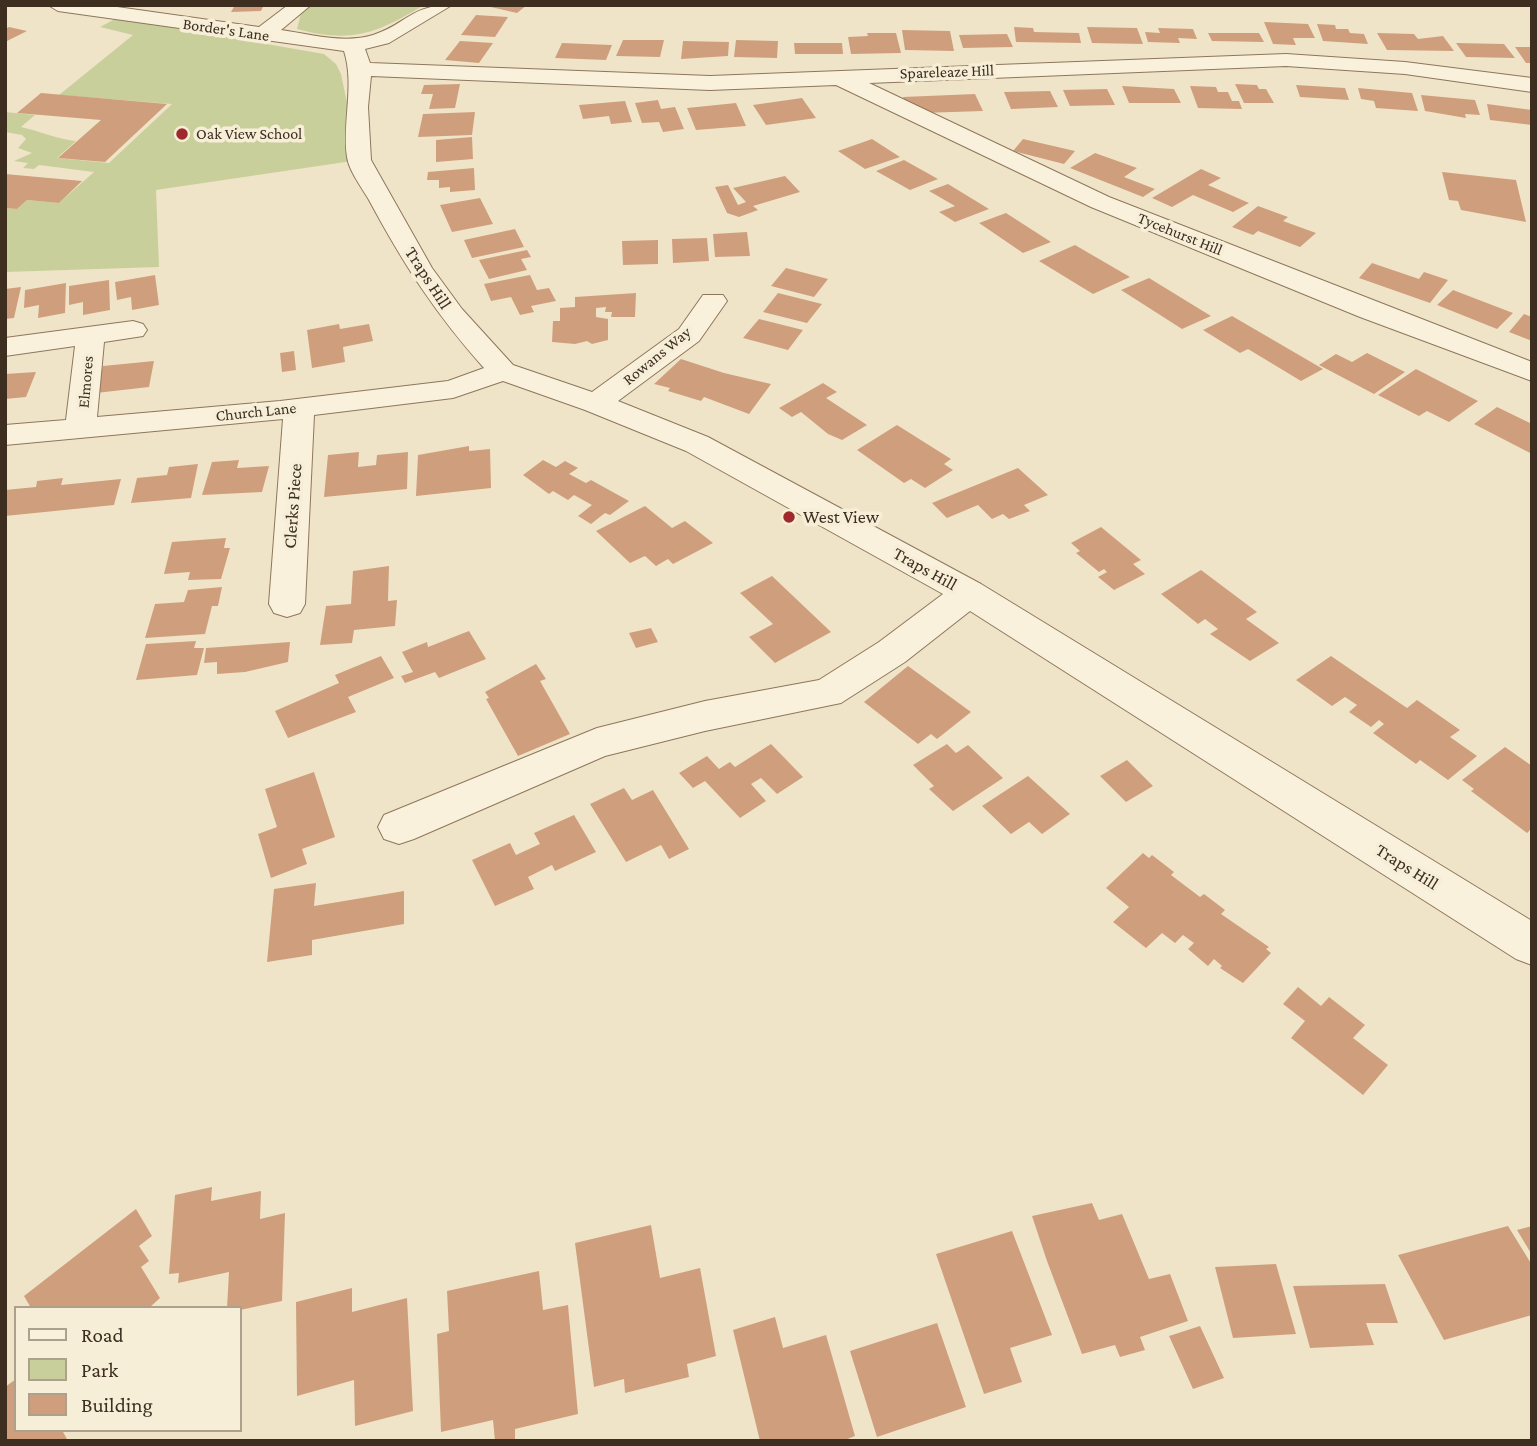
<!DOCTYPE html>
<html>
<head>
<meta charset="utf-8">
<style>
	body { margin:0 }
	#map { position:relative; width:1537px; height:1446px; overflow:hidden; background:#f0e4c8; font-family:"Crimson Pro",serif }
	canvas { display:block }
	.frame { position:absolute; inset:0; border:7px solid #3d2e20; pointer-events:none }
	.legend { position:absolute; left:14px; top:1306px; width:228px; height:126px; box-sizing:border-box; background:#f7eed8; border:2px solid #ada18e; margin:0; padding:9px 12px; list-style:none; font-size:21px; color:#3d2e20 }
	.legend li { display:flex; align-items:center; gap:14px; height:35px }
	.legend b { width:35px; border:2px solid #ada18e }
</style>
</head>
<body>
<div id="map">
<canvas width="1537" height="1446"></canvas>
<div class="frame"></div>
<ul class="legend">
<li><b style="height:9px;background:#faf1dc"></b>Road</li>
<li><b style="height:19px;background:#c9cf9b"></b>Park</li>
<li><b style="height:19px;background:#cf9f7d"></b>Building</li>
</ul>
</div>
<script>
const ctx = document.querySelector('canvas').getContext('2d');
ctx.lineJoin = 'round';
function fillPath(path, color) { ctx.fillStyle = color; ctx.fill(path, 'evenodd'); }
function stroke(path, color, width, dash) { ctx.strokeStyle = color; ctx.lineWidth = width; ctx.lineCap = dash ? 'butt' : 'round'; ctx.setLineDash(dash || []); ctx.stroke(path); }
function drawText(font, color, halo, rows, align = 'center') {
  ctx.font = font + ' "Crimson Pro",serif'; ctx.lineWidth = 7; ctx.setLineDash([]); ctx.textBaseline = 'middle'; ctx.strokeStyle = halo; ctx.fillStyle = color; for (const [text, x, y, turn = 0] of rows) {
    ctx.save(); ctx.translate(x, y); ctx.rotate((+turn || 0) * Math.PI / 180); ctx.textAlign = isNaN(turn) ? turn : align; if (halo) ctx.strokeText(text, 0, 0); ctx.fillText(text, 0, 0); ctx.restore();
  }
}
const green = new Path2D(`
	M309,5H424C378,33 351,44 297,29L301,13Z
	M117,18L324,54L336,64L341,74L359,160L156,190L159,267L5,272V208L17,209L27,200L59,203L94,172L39,165L34,169L23,168L28,163L14,161L32,153L18,148L26,139L22,135L5,132V112L35,115L21,127C40,131 56,139 76,141L57,158L109,163L172,104L59,95L133,35L100,27Z`);
const building = new Path2D(`
	M235,5H264L261,11L231,12Z
	M482,5H527L517,13Z
	M476,15L508,17L495,37L461,35Z
	M1264,22L1308,24L1315,38H1293L1296,45L1273,44Z
	M1317,24L1335,25L1336,29H1348L1350,33L1364,34L1368,44L1323,41Z
	M9,27L27,31L5,42V29Z
	M1014,27L1033,28L1034,32L1079,33L1081,43L1016,42Z
	M1087,27L1137,28L1143,44L1092,43Z
	M1158,28L1193,29L1197,39L1178,38L1180,43L1148,42L1145,32L1160,33Z
	M902,30L950,31L954,51L905,50Z
	M867,33H896L901,53L851,54L848,37L868,36Z
	M1208,33H1259L1264,42L1212,41Z
	M1377,33L1414,34L1418,39L1443,36L1454,51L1387,50Z
	M1007,34L1013,47L963,48L959,35Z
	M623,40H664L660,57L616,56Z
	M736,40L778,41L777,58L734,57Z
	M460,41L493,43L479,63L445,60Z
	M683,41L729,42L728,56L681,59Z
	M562,43L612,45L606,60L555,58Z
	M794,43H842L843,54H795Z
	M1456,43L1504,44L1515,58L1466,57Z
	M1515,47H1532V63H1526Z
	M460,84L455,108L429,109L433,94H421L424,85Z
	M1235,84L1257,85L1259,89H1266L1274,103H1244Z
	M1296,85L1345,88L1349,100L1300,97Z
	M1122,86L1174,89L1181,103H1129Z
	M1190,86L1216,87L1218,92H1228L1232,101H1239L1242,109L1198,108Z
	M1358,88L1412,93L1418,111L1376,108L1374,101L1361,99Z
	M1107,89L1115,105L1070,106L1063,90Z
	M1050,91L1058,107L1011,109L1004,92Z
	M41,93L167,104L105,162L58,158L101,120L17,113Z
	M975,94L983,111L922,113L919,107H907L903,97Z
	M1421,95L1475,100L1480,115L1465,114L1466,118L1425,111Z
	M802,98L816,118L766,125L753,105Z
	M658,100L661,109L675,107L684,129L663,132L659,122L642,123L635,103Z
	M625,101L632,122L611,124L609,116L583,119L579,105Z
	M736,103L746,126L696,130L687,108Z
	M1487,104L1532,110V125L1490,120Z
	M475,112L472,135L418,137L423,114Z
	M472,137L473,159L436,162V140Z
	M872,139L900,157L865,169L838,151Z
	M1023,139L1075,151L1064,164L1013,151Z
	M1095,153L1137,168L1124,177L1155,189L1143,197L1070,168Z
	M904,160L938,179L910,190L876,171Z
	M474,168L475,190L450,192V187L439,188V180H427L428,172Z
	M1201,169L1221,178L1208,185L1249,203L1233,212L1193,195L1172,207L1152,198Z
	M1442,172L1516,180L1526,222L1461,210L1458,201L1449,200Z
	M5,174L82,181L59,203L27,200L17,209L5,208Z
	M785,176L800,192L753,206L758,210L739,217L727,213L715,187L728,185L738,205L746,202L733,188Z
	M948,184L989,209L955,222L939,212L955,206L929,191Z
	M480,198L493,224L452,232L440,205Z
	M1258,206L1288,217L1283,221L1316,233L1300,247L1258,231L1253,235L1232,227Z
	M1006,213L1051,242L1023,253L979,223Z
	M515,229L524,247L472,258L464,240Z
	M747,232L750,256L715,257L713,234Z
	M707,238L709,261L673,263L672,239Z
	M658,240V264L623,265L622,241Z
	M1075,245L1130,277L1093,294L1039,261Z
	M527,250L531,257L521,259L527,270L489,279L479,260Z
	M1372,263L1419,279L1424,272L1448,280L1430,303L1359,278Z
	M786,268L828,279L814,297L771,286Z
	M155,275L159,305L132,310L131,297L117,300L115,282Z
	M530,275L537,290L549,288L556,301L531,306L534,312L520,315L511,297L491,301L484,284Z
	M1149,278L1211,316L1182,329L1121,290Z
	M109,280L110,310L83,315V302L69,305V286Z
	M66,283L65,313L38,318L39,305L24,308L25,290Z
	M21,287L14,318L5,319V289Z
	M1453,290L1513,313L1497,329L1437,305Z
	M636,293L635,317H611L612,312H605L606,307L596,308V317L608,319V340L592,344L587,341L575,344L552,342L553,321H560V308L575,307V297Z
	M778,293L822,304L807,323L763,312Z
	M1524,314L1532,317V341L1509,332Z
	M1232,316L1323,369L1301,381L1248,349L1240,353L1203,330Z
	M759,319L803,330L788,350L743,338Z
	M339,324L340,329L369,324L373,341L343,347L345,362L312,368L307,330Z
	M294,351L296,370L282,372L280,353Z
	M1367,353L1405,372L1374,394L1319,365L1336,354L1352,362Z
	M681,359L724,373L771,384L749,414L704,397L701,401L668,391L670,388L654,384Z
	M154,361L149,387L96,393L103,366Z
	M1416,369L1478,401L1449,422L1427,411L1419,416L1378,395Z
	M36,372L26,397L5,399V374Z
	M823,383L837,392L826,398L867,425L842,440L828,434L801,412L792,417L779,408Z
	M1497,407L1532,424V454L1474,424Z
	M897,425L951,459L944,464L953,470L925,488L911,479L904,483L857,450Z
	M469,446V451L490,449L491,488L416,496L418,455Z
	M359,452L358,467L376,465L377,455L408,452L407,489L324,497L328,455Z
	M239,460L237,468L269,466L262,492L202,495L212,462Z
	M543,460L556,467L565,461L578,468L569,474L586,483L591,480L629,501L610,515L605,513L591,524L578,516L592,505L574,495L568,500L553,491L549,494L523,475Z
	M198,464L191,498L131,503L137,478L167,475L169,467Z
	M1018,468L1048,495L1024,505L1030,511L1009,519L1003,514L992,519L978,505L947,518L932,503Z
	M63,478L61,485L121,479L114,505L5,516V490L36,487L37,481Z
	M645,506L672,528L685,521L713,543L673,564L668,559L656,566L645,556L630,563L596,531Z
	M1101,527L1141,560L1133,564L1145,574L1114,590L1098,577L1107,572L1104,569L1099,572L1076,553L1080,551L1071,543Z
	M226,538L224,548H230L221,579L188,580L190,572L164,574L172,542Z
	M389,566L388,601L397,600L395,626L354,630L352,643L320,645L326,606L351,604L353,571Z
	M1201,570L1257,612L1246,619L1279,643L1250,661L1210,634L1218,629L1205,619L1198,624L1161,594Z
	M772,576L831,632L775,663L749,637L773,624L740,593Z
	M222,587L218,606H212L205,634L145,638L155,604L184,602L188,590Z
	M651,628L658,642L636,648L629,633Z
	M469,631L486,659L439,678L435,672L405,683L401,676L413,672L402,652L427,642L428,647Z
	M196,641L194,648H204L197,675L136,680L146,644Z
	M290,642L288,662L245,672L217,674V662L204,663L206,648Z
	M381,656L394,678L348,697L356,712L288,738L275,711L339,683L335,675Z
	M1331,656L1407,708L1417,700L1460,730L1450,737L1477,756L1448,780L1420,760L1416,764L1373,733L1384,724L1379,720L1371,727L1349,712L1357,705L1345,697L1332,706L1296,680Z
	M536,664L546,679L540,681L570,734L518,756L486,699L489,698L485,692Z
	M908,666L971,712L937,739L931,734L918,744L864,702Z
	M771,744L803,777L777,794L761,778L751,784L766,801L740,818L705,781L693,788L679,773L707,756L719,769L730,762L735,767Z
	M947,744L956,753L968,745L1003,778L953,811L929,789L934,786L913,765Z
	M1505,747L1532,766V828L1527,833L1471,791L1474,789L1462,780Z
	M1127,760L1153,786L1126,802L1100,776Z
	M314,772L335,837L302,849L307,864L271,878L258,834L277,827L265,789Z
	M1028,776L1070,814L1042,834L1029,822L1011,834L982,806Z
	M624,788L632,800L653,790L689,849L669,859L661,845L626,862L590,804Z
	M574,815L596,852L555,871L552,865L528,877L534,889L495,906L472,860L510,843L516,855L540,844L534,833Z
	M1143,853L1149,858L1152,855L1174,872L1171,875L1200,897L1204,894L1225,910L1221,914L1269,947L1266,949L1271,953L1243,983L1220,968L1222,966L1214,959L1208,966L1188,949L1194,943L1183,935L1175,943L1162,933L1146,948L1113,922L1129,907L1106,888Z
	M316,883L314,906L404,891V924L312,940V955L267,962L274,889Z
	M1298,987L1321,1006L1329,997L1365,1025L1353,1038L1388,1065L1363,1095L1291,1038L1305,1021L1283,1004Z
	M212,1187L211,1201L261,1191L260,1219L285,1213L282,1301L240,1310V1308H227L229,1272L178,1283L179,1273L169,1274L175,1195Z
	M1092,1203L1099,1220L1122,1214L1149,1279L1170,1274L1188,1321L1140,1337L1145,1350L1120,1357L1115,1345L1082,1354L1047,1261L1032,1216Z
	M136,1209L152,1236L139,1246L149,1261L141,1267L160,1298L149,1308H31L24,1296Z
	M651,1225L660,1278L700,1268L716,1356L687,1364L689,1377L625,1393L624,1379L594,1387L575,1243Z
	M1508,1226L1532,1265V1315L1444,1340L1398,1255Z
	M1532,1226V1255L1517,1230Z
	M1012,1231L1052,1335L1010,1348L1022,1382L984,1394L936,1254Z
	M1276,1264L1296,1334L1233,1338L1215,1267Z
	M539,1271L543,1310L568,1305L578,1414L515,1429V1441H495L493,1420L441,1432L437,1334L449,1331L447,1291Z
	M1385,1284L1398,1323H1366L1374,1345L1310,1348L1293,1286Z
	M352,1288V1312L407,1298L413,1411L355,1426L354,1380L297,1396L296,1302Z
	M775,1317L783,1348L826,1335L855,1436L842,1441H760L733,1330Z
	M937,1323L966,1407L877,1437L850,1351Z
	M1200,1326L1224,1378L1193,1389L1169,1336Z
	M16,1379V1430H62L68,1441H5V1387Z`);
const minor = new Path2D(`
	M48,5H103L259,27L288,5H311L281,30C310,34 344,44 373,35C407,24 410,5 452,5L389,43L365,49L370,63L710,76L1286,54L1405,62L1532,78V92L1405,74L1286,66L869,83L1109,197L1532,362V381L1360,317L1091,207L836,85L710,90L371,76L368,107L371,160L432,268L462,309L513,365L592,392L679,329L703,295H723L727,301L699,341L618,401L708,437L981,584L1532,921V965L1516,959L970,611L905,662L841,703L705,731L605,756L414,839L399,844L384,839L378,827L384,815L597,728L705,701L819,680L879,642L943,594L686,451L585,410L503,381L453,398L314,415L305,604L300,613L287,617L274,613L269,604L283,419L5,445V425L66,420L75,346L5,356V338L133,321L143,324L147,330L143,336L104,342L97,417L280,401L448,381L484,368C435,313 404,265 369,200C362,188 349,171 347,157C342,122 355,85 344,51L58,11Z`);
const markers = [
	[182,134,7,"#9e2a2b"],
	[789,517,7,"#9e2a2b"]
];
const farStreetnames = [
	["Border's Lane",226,30,8],
	["Spareleaze Hill",947,72,-2],
	["Tycehurst Hill",1180,234,22],
	["Rowans Way",657,356,-39],
	["Elmores",86,382,-85],
	["Church Lane",256,412,-6]
];
const farPoinames = [
	["Oak View School",196,134]
];
const streetNames = [
	["Traps Hill",428,278,57],
	["Clerks Piece",293,506,-86],
	["Traps Hill",925,569,29],
	["Traps Hill",1407,867,32]
];
const poiNames = [
	["West View",803,517]
];
fillPath(green, '#c9cf9b');
fillPath(building, '#cf9f7d');
stroke(minor, '#8d765c', 2);
fillPath(minor, '#faf1dc');
for (const [x, y, r, color] of markers) { const dot = new Path2D(); dot.arc(x, y, r, 0, 2 * Math.PI); ctx.fillStyle = color; ctx.fill(dot); stroke(dot, '#f7eed8', 2.5); }
drawText('16px', '#3d2e20', '#f7eed8', farStreetnames);
drawText('16px', '#3d2e20', '#f7eed8', farPoinames, 'left');
drawText('18px', '#3d2e20', '#f7eed8', streetNames);
drawText('18px', '#3d2e20', '#f7eed8', poiNames, 'left');
</script>
</body>
</html>
